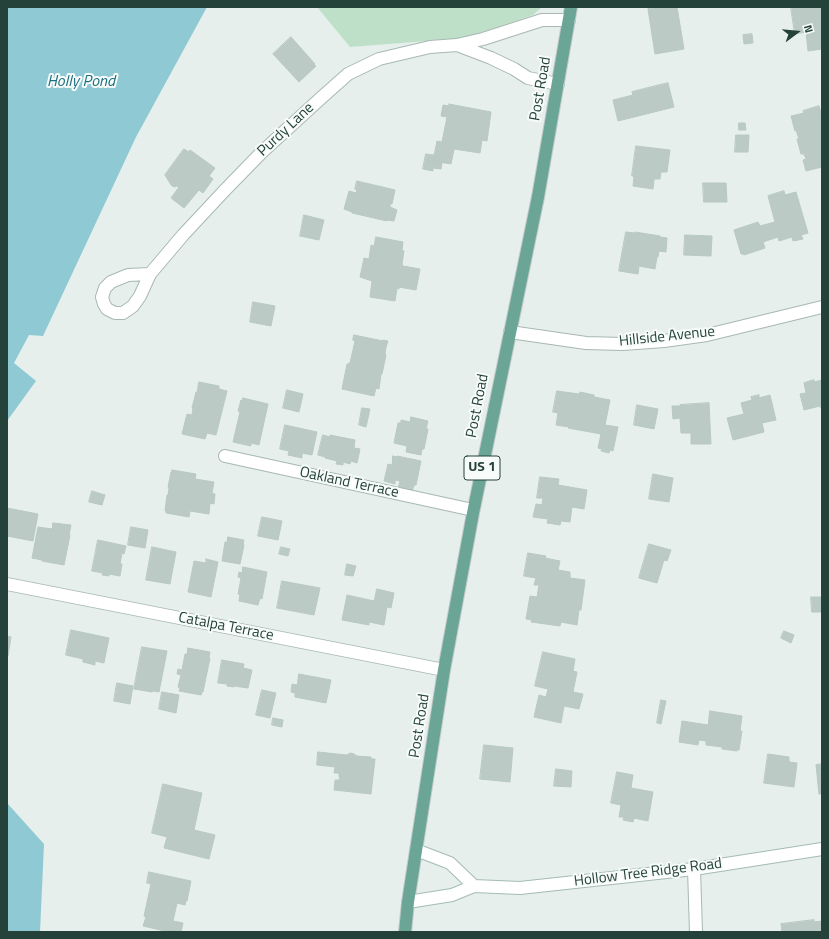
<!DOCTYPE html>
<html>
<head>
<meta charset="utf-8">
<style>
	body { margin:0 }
	#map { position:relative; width:829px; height:939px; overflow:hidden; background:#e6efeb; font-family:"Titillium Web",sans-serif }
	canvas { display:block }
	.frame { position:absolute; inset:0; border:8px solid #24423a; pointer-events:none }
	.north { position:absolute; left:777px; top:12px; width:40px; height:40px; -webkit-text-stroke:3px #f7fbf9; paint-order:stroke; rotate:74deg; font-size:11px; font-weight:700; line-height:16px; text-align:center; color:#24423a }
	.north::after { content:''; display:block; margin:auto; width:14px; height:18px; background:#24423a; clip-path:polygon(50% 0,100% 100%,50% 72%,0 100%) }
</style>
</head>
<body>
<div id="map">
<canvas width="829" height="939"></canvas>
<div class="frame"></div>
<div class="north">N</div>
</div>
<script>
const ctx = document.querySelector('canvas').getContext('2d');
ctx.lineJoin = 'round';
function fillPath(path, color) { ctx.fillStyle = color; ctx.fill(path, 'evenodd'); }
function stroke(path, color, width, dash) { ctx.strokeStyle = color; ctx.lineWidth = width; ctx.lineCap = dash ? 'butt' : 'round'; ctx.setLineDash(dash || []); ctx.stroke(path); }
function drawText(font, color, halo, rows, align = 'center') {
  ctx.font = font + ' "Titillium Web",sans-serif'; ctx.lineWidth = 4; ctx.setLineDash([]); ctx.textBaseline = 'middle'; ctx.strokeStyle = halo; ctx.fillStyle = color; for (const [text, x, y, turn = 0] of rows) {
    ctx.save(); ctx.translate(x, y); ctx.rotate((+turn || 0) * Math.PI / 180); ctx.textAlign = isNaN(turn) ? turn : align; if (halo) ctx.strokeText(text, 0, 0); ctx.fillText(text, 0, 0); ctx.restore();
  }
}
const green = new Path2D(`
	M317,7H542L533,15L466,38L350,47Z`);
const water = new Path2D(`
	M7,7H207L136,137L43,336L29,335L14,363L36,381L7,421Z
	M7,803L44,844L40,932H7Z`);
const building = new Path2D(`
	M662,7H677L684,49L655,54L648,9Z
	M791,7H822V49L808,51L806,32L795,34Z
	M752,34L753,43L744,44L743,35Z
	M291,37L315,64L314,65L316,66L299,82L273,54Z
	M668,83L674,107L618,121L613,100L633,95L632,92Z
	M449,104L491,112L487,141L482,140L480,153L454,149L451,164L433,161L437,141L442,142L447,117L441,116L443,105L449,106Z
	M819,106L822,116V167L806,171L803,160L806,159L804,154H801L797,139H799L796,130L795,131L791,116L804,113L803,111Z
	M739,123H745L746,130H739Z
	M736,135H749L748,152H735Z
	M636,146L670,150L667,172H661L660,179H654L653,189L633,186L634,176H632Z
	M184,149L189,152L190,150L215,168L209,176L213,179L203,193L199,190L184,208L171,198L179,187L177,186L174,187L171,185L165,175Z
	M426,154L434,155L433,161L442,163L441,169L433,168V171L423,169Z
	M357,181L395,190L392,204H390V207L397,210L394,221L387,220V221L352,213V212L344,209L349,191L356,193L357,190L355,189Z
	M703,183H726L727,202H704Z
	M784,191L785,195L796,192L808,233L801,235L803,239L793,241L792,237L779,241L778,237L763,242L765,248L744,255L743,254H741L734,230L758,222L760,226L775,222L768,196Z
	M304,215L324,220L319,240L300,236Z
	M626,232L635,233V232L660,236V237L667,238L666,252L659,251L658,257H657L655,269L639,266L638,274L619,271Z
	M685,235L712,236L711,256L684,255Z
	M376,237L403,242L402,250L404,251L402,264L403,266L420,269L416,290L399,287V289L397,288L395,301L370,297L372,281L360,277L364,258L369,259L371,245L374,246Z
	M253,302L275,306L271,326L250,322Z
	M354,335L383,341V340L388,341L386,347L385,354L386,355L382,374H381L379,389L376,388L374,396L342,389L347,364H349V363H350L355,341L353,340Z
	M814,380V382L822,380V408H821L820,406L804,410L800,394L806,393L804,383Z
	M199,382L219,386V389L227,391L216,435L207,433L205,439L182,434L187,414L192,415L193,409L192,408L196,392H197Z
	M287,390L303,394L299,412L283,408Z
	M557,391L579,394L580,392L594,395V397L610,400L605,425L618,427L613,451L610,450L609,453L601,451L602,449L598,448L601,434L568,428L569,427L556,425L558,413L553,412Z
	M759,395V398L770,395L776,420L762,423L764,432L733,440L727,418L744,414L741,403L752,400L751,397Z
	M243,398L268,404L259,445L251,443V446L233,442L240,412L238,411L241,400L242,401Z
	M709,403L711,444H691V433H681L680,418L673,419L672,406H680V405Z
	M637,405L658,409L654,429L634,425Z
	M362,408L370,409L366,427L359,425Z
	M411,417L428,421L426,429H428L424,449H422L421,455L406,452L407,446L394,443L398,423H401V420L410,422Z
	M285,425L317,432L312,455L302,453V458L288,455L289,451L280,449Z
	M323,435L330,437V435L355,440L354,448L360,449L357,463L351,461L350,464L343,462V465L336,464L337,461L325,458V457L318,455Z
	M393,456L397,457V456L421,461L416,485H414L412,492L398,489L400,481L395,480V484L384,481L388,464L392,465Z
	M172,470L196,474L195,479L214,482L212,493L215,494L214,504L210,503L209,514L190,511L189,517L166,513V511H165L167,495H168L169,488L168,487L171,472H172Z
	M653,474L673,478L669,502L649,499Z
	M540,477L559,479L558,485L587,490L584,509L572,507L570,522L561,521L560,525L547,523L548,519L533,517L536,504L542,505L543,498H537Z
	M92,491L105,495L102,505L89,502Z
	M7,508L38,514L33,541L7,536Z
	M262,517L282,521L278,540L258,536Z
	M53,523L71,525L69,535H70L64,565L42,561V560L32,558L38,527L52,529Z
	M131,527L148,530L145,548L128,545Z
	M228,537L244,540L243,545H244L240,564L222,561L225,542H227Z
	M98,540L126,546L124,554L122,553L120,564H122L120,576L109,574V576L102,575L103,573L92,571Z
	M649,544L671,550L667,561L664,560L657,583L639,578Z
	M152,547L176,552L170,584L146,580Z
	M281,547L290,549L288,556L279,554Z
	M528,553L546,556L545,558L560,561L558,570L570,572V578L585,580L581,610H579L577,625L561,622L560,626L531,622L532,620L526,619L530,596L537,597L539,585H534L536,578L524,576Z
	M206,559L218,562L211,597L188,592L194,561L206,563Z
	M347,564L356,566L353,576L345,575Z
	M243,567L267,572L262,599L260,598L258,605L239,601L240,594H238L241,578L238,577L239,572L242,573Z
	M282,581L320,588L314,615L277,608Z
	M377,589L394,593L391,608L387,607L384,625L369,622V625L342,620L347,595L374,601Z
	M811,597H822V612H812Z
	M71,630L109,638L104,663L95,661V665L83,662V659L66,655Z
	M784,631L794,635L791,643L781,638Z
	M7,636L11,637L8,656H7Z
	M142,647L167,651L159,692L153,691L152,692L134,689Z
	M188,648L210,652L209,658H210L203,692H202L201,695L179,691L180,688L178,687L181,675L177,674L178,669L182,670L185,654H187Z
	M543,652L575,659L573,671L577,672L573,692L583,694L579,709L564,706L561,723L534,717L539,695L546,697L548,689L535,686Z
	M222,660L244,664L243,668L252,670L248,688L234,686V687L227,686V684L218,683Z
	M299,674L331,680L326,703L295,697V693L291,692L292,684L297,685Z
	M117,683L133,686L130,704L114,701Z
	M262,690L276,693L270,718L256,715Z
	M162,692L179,695L176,713L159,709Z
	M661,700L666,701L661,724L657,723Z
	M710,711L742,716L740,731H742L739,750H737V751L722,749V747L706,745V741L699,740L698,745L679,742L682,721L708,725Z
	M273,718L283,720L282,727L272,725Z
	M484,745L513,748L510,782L480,779Z
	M318,752L347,755L350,753L354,754L357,756L371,757V759H375L371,794L334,790L335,780H340L339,776V773H334L335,767L317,765Z
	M768,754L789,757V762L797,763L794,787L764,783Z
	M822,764V794H819L816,765Z
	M556,769L572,771L571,787L554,786Z
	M617,772L633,775L631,788L653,792L648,821L634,818L633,822L623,820L624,817H619L621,805L611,803Z
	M163,784L202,793L194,830L215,835L209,859L164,848L167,837L152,833Z
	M149,872L191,881L187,901H186L185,905L177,903L173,921L183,923L181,932L169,931V932L143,926L146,917L144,916L151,884L147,883Z
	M814,920V922L822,921V932H782L781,924Z`);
const minor = new Path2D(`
	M457,45L491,58L514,69L528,78L558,84
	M150,274L128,275L111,282L105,288L102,297L104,304L107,309L115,313H123L133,306L140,296L150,274L183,235L225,190L262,152L321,98L348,74L379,59L430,47L457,45L483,39L542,20H569
	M510,332L586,343L623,344L664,341L707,335L822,307
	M225,456L473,510
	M7,584L444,670
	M694,869L696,932`);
const secondary = new Path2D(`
	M416,850L450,863L474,886
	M408,902L452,895L474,886L520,888L694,869L822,849`);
const primary = new Path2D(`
	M405,932L408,902L444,670L473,513L538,197L571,7`);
const shields = [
	[482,468,36]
];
const shieldNames = [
	["US 1",482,468]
];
const streetNames = [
	["Post Road",541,89,-80],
	["Purdy Lane",286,130,-43],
	["Hillside Avenue",667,337,-6],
	["Post Road",478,406,-79],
	["Oakland Terrace",349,483,12],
	["Catalpa Terrace",226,627,11],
	["Post Road",420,726,-81],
	["Hollow Tree Ridge Road",648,873,-7]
];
const waterNames = [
	["Holly Pond",81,82]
];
fillPath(green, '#bfe0c8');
fillPath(water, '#8ec9d4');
fillPath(building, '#bbcac4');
stroke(building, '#b8c9c2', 1);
stroke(minor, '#a8b8b2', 14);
stroke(secondary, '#a4bbb3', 14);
stroke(primary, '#c2cac8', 14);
stroke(minor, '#fff', 12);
stroke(secondary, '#fff', 12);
stroke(primary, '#6aa596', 12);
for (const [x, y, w] of shields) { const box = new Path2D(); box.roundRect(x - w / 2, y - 12, w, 24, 3); ctx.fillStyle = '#f7fbf9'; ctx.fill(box); stroke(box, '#24423a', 1); }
drawText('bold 14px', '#24423a', null, shieldNames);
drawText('15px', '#24423a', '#f7fbf9', streetNames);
drawText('italic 16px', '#1c6f80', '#f7fbf9', waterNames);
</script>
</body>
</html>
